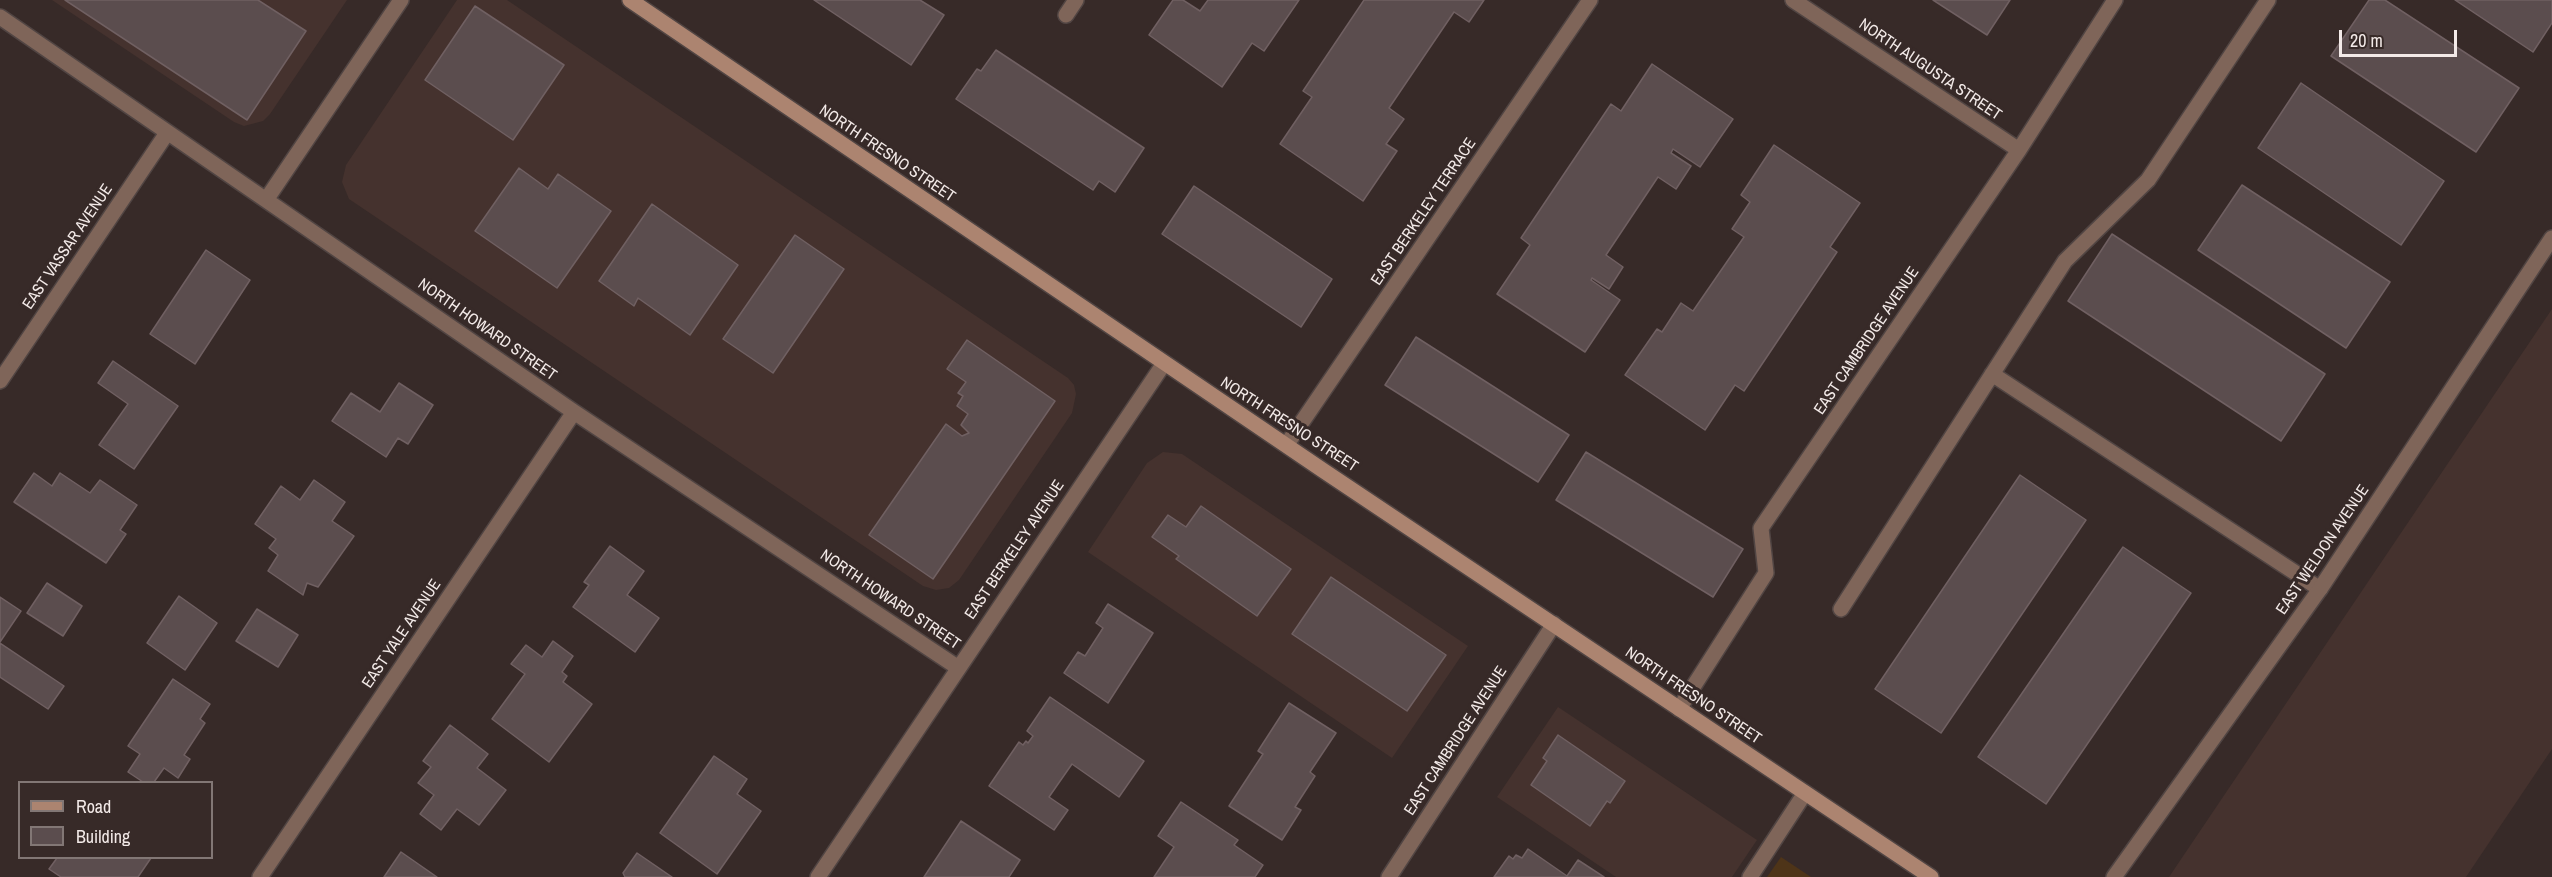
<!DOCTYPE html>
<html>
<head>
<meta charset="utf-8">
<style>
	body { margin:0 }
	#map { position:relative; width:2552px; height:877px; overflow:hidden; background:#372a28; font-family:"Archivo Narrow",sans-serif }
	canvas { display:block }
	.legend { position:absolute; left:18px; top:781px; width:195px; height:78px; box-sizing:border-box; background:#372a28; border:2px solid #827775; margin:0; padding:8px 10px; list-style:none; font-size:18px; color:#f3eae8 }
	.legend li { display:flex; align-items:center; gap:12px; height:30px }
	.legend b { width:30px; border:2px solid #827775 }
	.scale { position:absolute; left:2339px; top:30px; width:118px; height:27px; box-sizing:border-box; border:3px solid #f3eae8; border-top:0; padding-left:8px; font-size:18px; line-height:21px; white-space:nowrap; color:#f3eae8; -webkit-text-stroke:4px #372a28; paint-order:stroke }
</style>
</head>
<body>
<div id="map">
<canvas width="2552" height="877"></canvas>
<ul class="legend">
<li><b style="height:8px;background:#ac8470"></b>Road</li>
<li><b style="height:16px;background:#5b4d4e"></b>Building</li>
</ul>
<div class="scale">20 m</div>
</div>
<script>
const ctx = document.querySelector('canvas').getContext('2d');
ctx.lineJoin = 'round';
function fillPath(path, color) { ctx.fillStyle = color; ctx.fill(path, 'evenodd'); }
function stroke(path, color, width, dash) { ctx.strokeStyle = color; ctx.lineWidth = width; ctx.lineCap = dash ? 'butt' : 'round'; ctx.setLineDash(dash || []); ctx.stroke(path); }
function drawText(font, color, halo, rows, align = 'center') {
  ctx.font = font + ' "Archivo Narrow",sans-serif'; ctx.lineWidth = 6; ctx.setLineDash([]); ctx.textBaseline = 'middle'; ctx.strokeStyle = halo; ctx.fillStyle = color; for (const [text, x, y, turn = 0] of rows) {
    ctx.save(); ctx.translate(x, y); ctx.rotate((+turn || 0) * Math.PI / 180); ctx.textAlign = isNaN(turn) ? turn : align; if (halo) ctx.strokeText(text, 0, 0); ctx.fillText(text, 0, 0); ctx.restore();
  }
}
const built = new Path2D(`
	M52,0H347L270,114L263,121L244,126L234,122Z
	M457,0H507L1068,378L1074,385L1076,394L1072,413L959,580L949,588L936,590L923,586L349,199L342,182L346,165Z
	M2552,309V749L2466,877H2169Z
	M1163,452L1182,454L1468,646L1392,758L1088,552L1147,463Z
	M1558,707L1757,840L1732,877H1616L1497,797Z`);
const green = new Path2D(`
	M1781,857L1811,877H1767Z`);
const building = new Path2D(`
	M65,0H258L306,31L247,120Z
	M814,0H920L944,15L911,65Z
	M1173,0H1183L1200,11L1208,0H1299L1264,51L1252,43L1222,87L1149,35Z
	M1364,0H1484L1469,22L1454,12L1389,108L1404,119L1386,144L1397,151L1363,201L1280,144L1312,97L1303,91Z
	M1933,0H2010L1987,35Z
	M2369,0H2385L2519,88L2476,152L2331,56Z
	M2455,0H2552V23L2533,52Z
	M475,6L564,65L513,140L425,80Z
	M996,50L1144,148L1115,192L1099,181L1093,190L956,99L977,69L981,71Z
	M1652,64L1733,119L1700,167L1673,149L1671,153L1691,166L1676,189L1658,177L1606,255L1623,267L1609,289L1592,278L1591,280L1620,300L1585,352L1497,294L1530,245L1521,238L1611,104L1621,111Z
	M2301,83L2444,181L2401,245L2258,148Z
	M1774,145L1860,203L1830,247L1837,252L1744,391L1735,385L1705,430L1625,375L1657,329L1662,332L1681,303L1693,311L1744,237L1732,229L1750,202L1741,195Z
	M519,168L548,189L558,174L611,211L557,288L475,231Z
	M2242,185L2390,282L2346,348L2198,250Z
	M1194,186L1332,279L1301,327L1162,234Z
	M652,204L738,265L690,335L638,298L634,306L599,281Z
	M2112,234L2325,374L2281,441L2068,301Z
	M795,235L844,269L773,373L723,339Z
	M206,250L250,280L195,364L150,334Z
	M1416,337L1569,435L1538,482L1385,385Z
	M967,340L1055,401L933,579L869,535L946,424L962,436L969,433L961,425L968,414L957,406L963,396L958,393L966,382L947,369Z
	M113,361L178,406L134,469L99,445L128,404L98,383Z
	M399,383L433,405L408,444L398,438L386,457L332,421L351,393L380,412Z
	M1586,452L1743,549L1713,597L1556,500Z
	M34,473L52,486L60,473L90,493L100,480L137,505L120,530L126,534L106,563L14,502Z
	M2020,475L2086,520L1941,733L1875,689Z
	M314,480L345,502L332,521L354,536L318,587L307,583L303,595L268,571L278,555L269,548L276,539L255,524L281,486L300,500Z
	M1201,506L1291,569L1257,616L1176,559L1179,556L1152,537L1168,515L1186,527Z
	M610,546L644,571L627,595L659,618L635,652L573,607L589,585L584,582Z
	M2123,547L2191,593L2046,804L1978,757Z
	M1331,577L1446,655L1407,711L1292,634Z
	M47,583L82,606L63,636L27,613Z
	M179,596L217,623L185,670L147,643Z
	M0,597L21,611L0,642Z
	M1108,604L1153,633L1108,703L1064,673L1078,652L1085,656L1103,628L1096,623Z
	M257,609L298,635L278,667L236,641Z
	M553,641L573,656L562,672L567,676L563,682L592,704L549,762L492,719L525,674L511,664L526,645L542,657Z
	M0,643L64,686L48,709L0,677Z
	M173,679L210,704L200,719L205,723L184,755L190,759L178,778L164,768L154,782H143L128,772L140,754L128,746Z
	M1050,697L1144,761L1119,797L1072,764L1049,797L1068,810L1054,830L989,786L1019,742L1023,745L1026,741L1028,743L1033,736L1027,731Z
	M1289,703L1336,733L1310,772L1315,776L1295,807L1301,810L1282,840L1229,806L1263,754L1258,751Z
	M450,725L488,754L477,768L506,790L479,825L457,809L441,830L420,814L434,795L418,783L431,767L423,761Z
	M1558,735L1625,781L1610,803L1607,801L1590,826L1531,785L1547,761L1543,758Z
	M714,756L747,779L737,794L761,811L717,874L660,833Z
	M1181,802L1238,840L1234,845L1263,865L1255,877H1154L1174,847L1158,836Z
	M961,821L1020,860L1009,877H924Z
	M1528,849L1567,876L1578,860L1604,877H1494L1509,856L1513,859L1516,855L1522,858Z
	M401,852L437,877H384Z
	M637,853L672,877H625L623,873Z
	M57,858H151L138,877H61L49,869Z`);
const service = new Path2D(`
	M1066,15L1076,0
	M1992,374L2320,589
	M1841,609L2065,261L2148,180L2268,0
	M1750,877L1805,793`);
const minor = new Path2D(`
	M1793,0L2019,150
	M0,17L574,412L957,667
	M266,200L401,0
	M0,381L167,133
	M1287,444L1590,0
	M1679,709L1766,573L1761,528L2019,150L2115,0
	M260,877L574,412
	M818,877L1163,365
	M1389,877L1554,624
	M2114,877L2320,589L2552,238`);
const secondary = new Path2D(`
	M630,0C1062,295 1495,588 1931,877`);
const streetNames = [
	["NORTH AUGUSTA STREET",1930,70,34],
	["NORTH FRESNO STREET",887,154,34],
	["EAST BERKELEY TERRACE",1424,212,-56],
	["EAST VASSAR AVENUE",68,247,-56],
	["NORTH HOWARD STREET",487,330,35],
	["EAST CAMBRIDGE AVENUE",1867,341,-56],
	["NORTH FRESNO STREET",1289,425,33],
	["EAST BERKELEY AVENUE",1015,550,-56],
	["EAST WELDON AVENUE",2323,550,-56],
	["NORTH HOWARD STREET",890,600,34],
	["EAST YALE AVENUE",402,634,-56],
	["NORTH FRESNO STREET",1693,696,34],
	["EAST CAMBRIDGE AVENUE",1456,741,-57]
];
fillPath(built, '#45322e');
fillPath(green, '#4e3418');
fillPath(building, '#5b4d4e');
stroke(building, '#706062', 1.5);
stroke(service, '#514543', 18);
stroke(minor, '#514543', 18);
stroke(secondary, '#514543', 18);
stroke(service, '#7f6559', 15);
stroke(minor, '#7f6559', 15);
stroke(secondary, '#ac8470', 15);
drawText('16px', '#f3eae8', '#372a28', streetNames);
</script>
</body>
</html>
